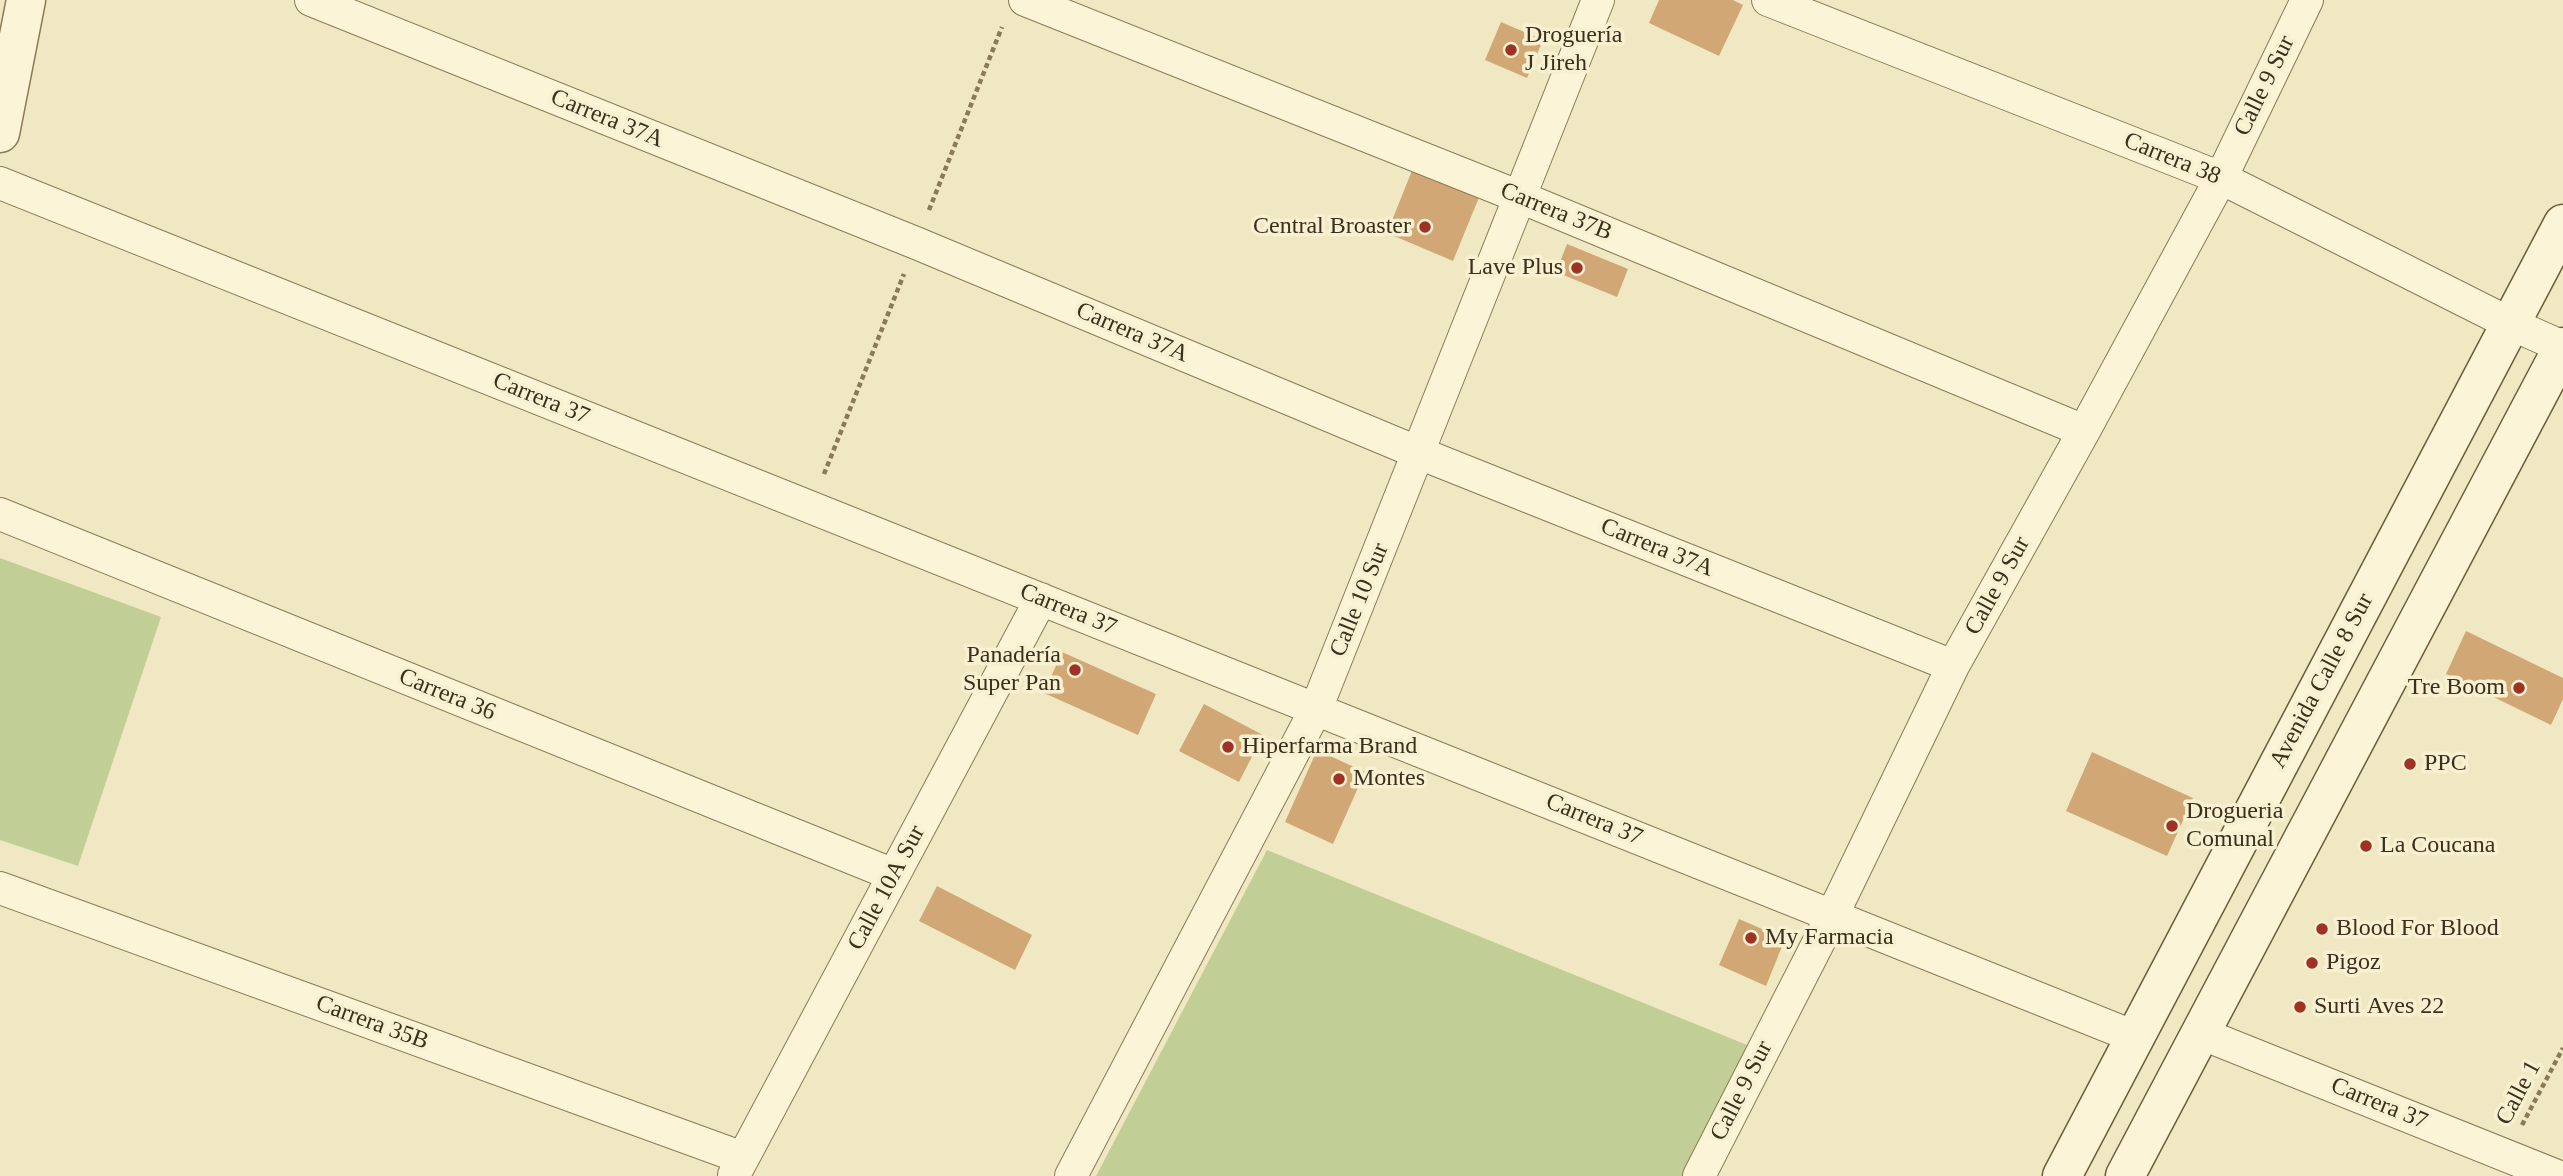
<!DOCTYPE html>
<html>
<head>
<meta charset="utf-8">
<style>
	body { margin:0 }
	canvas { display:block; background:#f0e8c2 }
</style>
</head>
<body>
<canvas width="2563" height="1176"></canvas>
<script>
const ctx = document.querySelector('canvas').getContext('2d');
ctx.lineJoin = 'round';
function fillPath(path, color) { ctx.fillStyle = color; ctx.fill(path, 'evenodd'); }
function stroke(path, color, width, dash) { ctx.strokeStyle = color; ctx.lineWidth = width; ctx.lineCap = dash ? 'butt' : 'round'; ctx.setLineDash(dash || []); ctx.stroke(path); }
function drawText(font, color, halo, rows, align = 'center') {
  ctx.font = font + ' "Times New Roman",serif'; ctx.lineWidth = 7; ctx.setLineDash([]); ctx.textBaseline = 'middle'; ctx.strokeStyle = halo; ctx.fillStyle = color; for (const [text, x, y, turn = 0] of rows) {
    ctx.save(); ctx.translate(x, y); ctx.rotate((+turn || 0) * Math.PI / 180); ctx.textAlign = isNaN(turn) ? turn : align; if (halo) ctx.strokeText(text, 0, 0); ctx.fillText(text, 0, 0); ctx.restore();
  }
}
const green = new Path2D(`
	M0,558L161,617L78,866L0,840Z
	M1267,850L1752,1047L1682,1176H1096Z`);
const building = new Path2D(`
	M1659,0H1733L1743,5L1719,56L1649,23Z
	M1501,22L1543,40L1527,78L1485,60Z
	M1413,168L1480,195L1453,261L1387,233Z
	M1567,244L1628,269L1617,297L1556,272Z
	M2466,631L2563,678V699L2551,725L2446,674Z
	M1062,652L1156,694L1138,735L1044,693Z
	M1204,704L1263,735L1239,782L1179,751Z
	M1317,750L1365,772L1333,844L1285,822Z
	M2092,752L2193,798L2167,856L2066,811Z
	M937,886L1032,935L1015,970L919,921Z
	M1739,919L1785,939L1766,986L1719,965Z`);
const path = new Path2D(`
	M929,210L1002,27
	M824,474L904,274
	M2522,1125L2563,1048`);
const minor = new Path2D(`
	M311,0L916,243L1419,453L1953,666
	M1025,0L1520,197L2084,431
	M1768,0L2221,178L2511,324L2563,347
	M0,183L2135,1037
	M0,514L894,875
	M0,888L743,1158
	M2200,1033L2557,1176
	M734,1175L1041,599
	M1071,1176L1316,709L1598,0
	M1699,1176L1832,916L1953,666L2084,431L2221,178L2307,0`);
const tertiary = new Path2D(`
	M0,133L26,0`);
const secondary = new Path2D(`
	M2062,1176L2563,224
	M2125,1176L2563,347`);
const markers = [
	[1511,50,7,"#9e3325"],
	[1425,227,7,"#9e3325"],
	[1577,268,7,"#9e3325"],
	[1075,670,7,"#9e3325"],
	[2519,688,7,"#9e3325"],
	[1228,747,7,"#9e3325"],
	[2410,764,7,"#9e3325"],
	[1339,779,7,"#9e3325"],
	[2172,826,7,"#9e3325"],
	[2366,846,7,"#9e3325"],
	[2322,929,7,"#9e3325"],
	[1751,938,7,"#9e3325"],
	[2312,963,7,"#9e3325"],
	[2300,1007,7,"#9e3325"]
];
const poiNames = [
	["Droguería",1525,36],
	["J Jireh",1525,64],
	["Central Broaster",1411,227,"right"],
	["Lave Plus",1563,268,"right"],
	["Panadería",1061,656,"right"],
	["Super Pan",1061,684,"right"],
	["Tre Boom",2505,688,"right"],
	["Hiperfarma Brand",1242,747],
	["PPC",2424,764],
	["Montes",1353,779],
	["Drogueria",2186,812],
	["Comunal",2186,840],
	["La Coucana",2380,846],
	["Blood For Blood",2336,929],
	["My Farmacia",1765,938],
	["Pigoz",2326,963],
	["Surti Aves 22",2314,1007]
];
const streetNames = [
	["Calle 9 Sur",2265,86,-64],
	["Carrera 37A",607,119,22],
	["Carrera 38",2172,159,22],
	["Carrera 37B",1556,212,22],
	["Carrera 37A",1132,333,23],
	["Carrera 37",541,399,22],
	["Carrera 37A",1657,548,22],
	["Calle 9 Sur",1998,586,-61],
	["Calle 10 Sur",1360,600,-68],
	["Carrera 37",1068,610,22],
	["Avenida Calle 8 Sur",2322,681,-62],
	["Carrera 36",447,695,22],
	["Carrera 37",1594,820,22],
	["Calle 10A Sur",887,888,-62],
	["Carrera 35B",372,1023,20],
	["Calle 9 Sur",1742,1091,-63],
	["Calle 1",2519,1093,-62],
	["Carrera 37",2379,1104,22]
];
fillPath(green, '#c1cf96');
fillPath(building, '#d1a776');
stroke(minor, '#8b7a58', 34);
stroke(tertiary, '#8b7a58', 41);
stroke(secondary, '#6d5b3b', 41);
stroke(path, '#8b7a58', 4.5, [5, 3.5]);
stroke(minor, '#fbf4d6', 32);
stroke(tertiary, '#fbf4d6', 38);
stroke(secondary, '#fbf4d6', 38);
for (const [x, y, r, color] of markers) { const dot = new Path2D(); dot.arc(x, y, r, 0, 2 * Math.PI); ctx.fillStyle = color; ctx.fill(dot); stroke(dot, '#f7f1d2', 2.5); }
drawText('24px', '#3b2f1d', '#f7f1d2', poiNames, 'left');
drawText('24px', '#3b2f1d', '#f7f1d2', streetNames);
</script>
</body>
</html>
